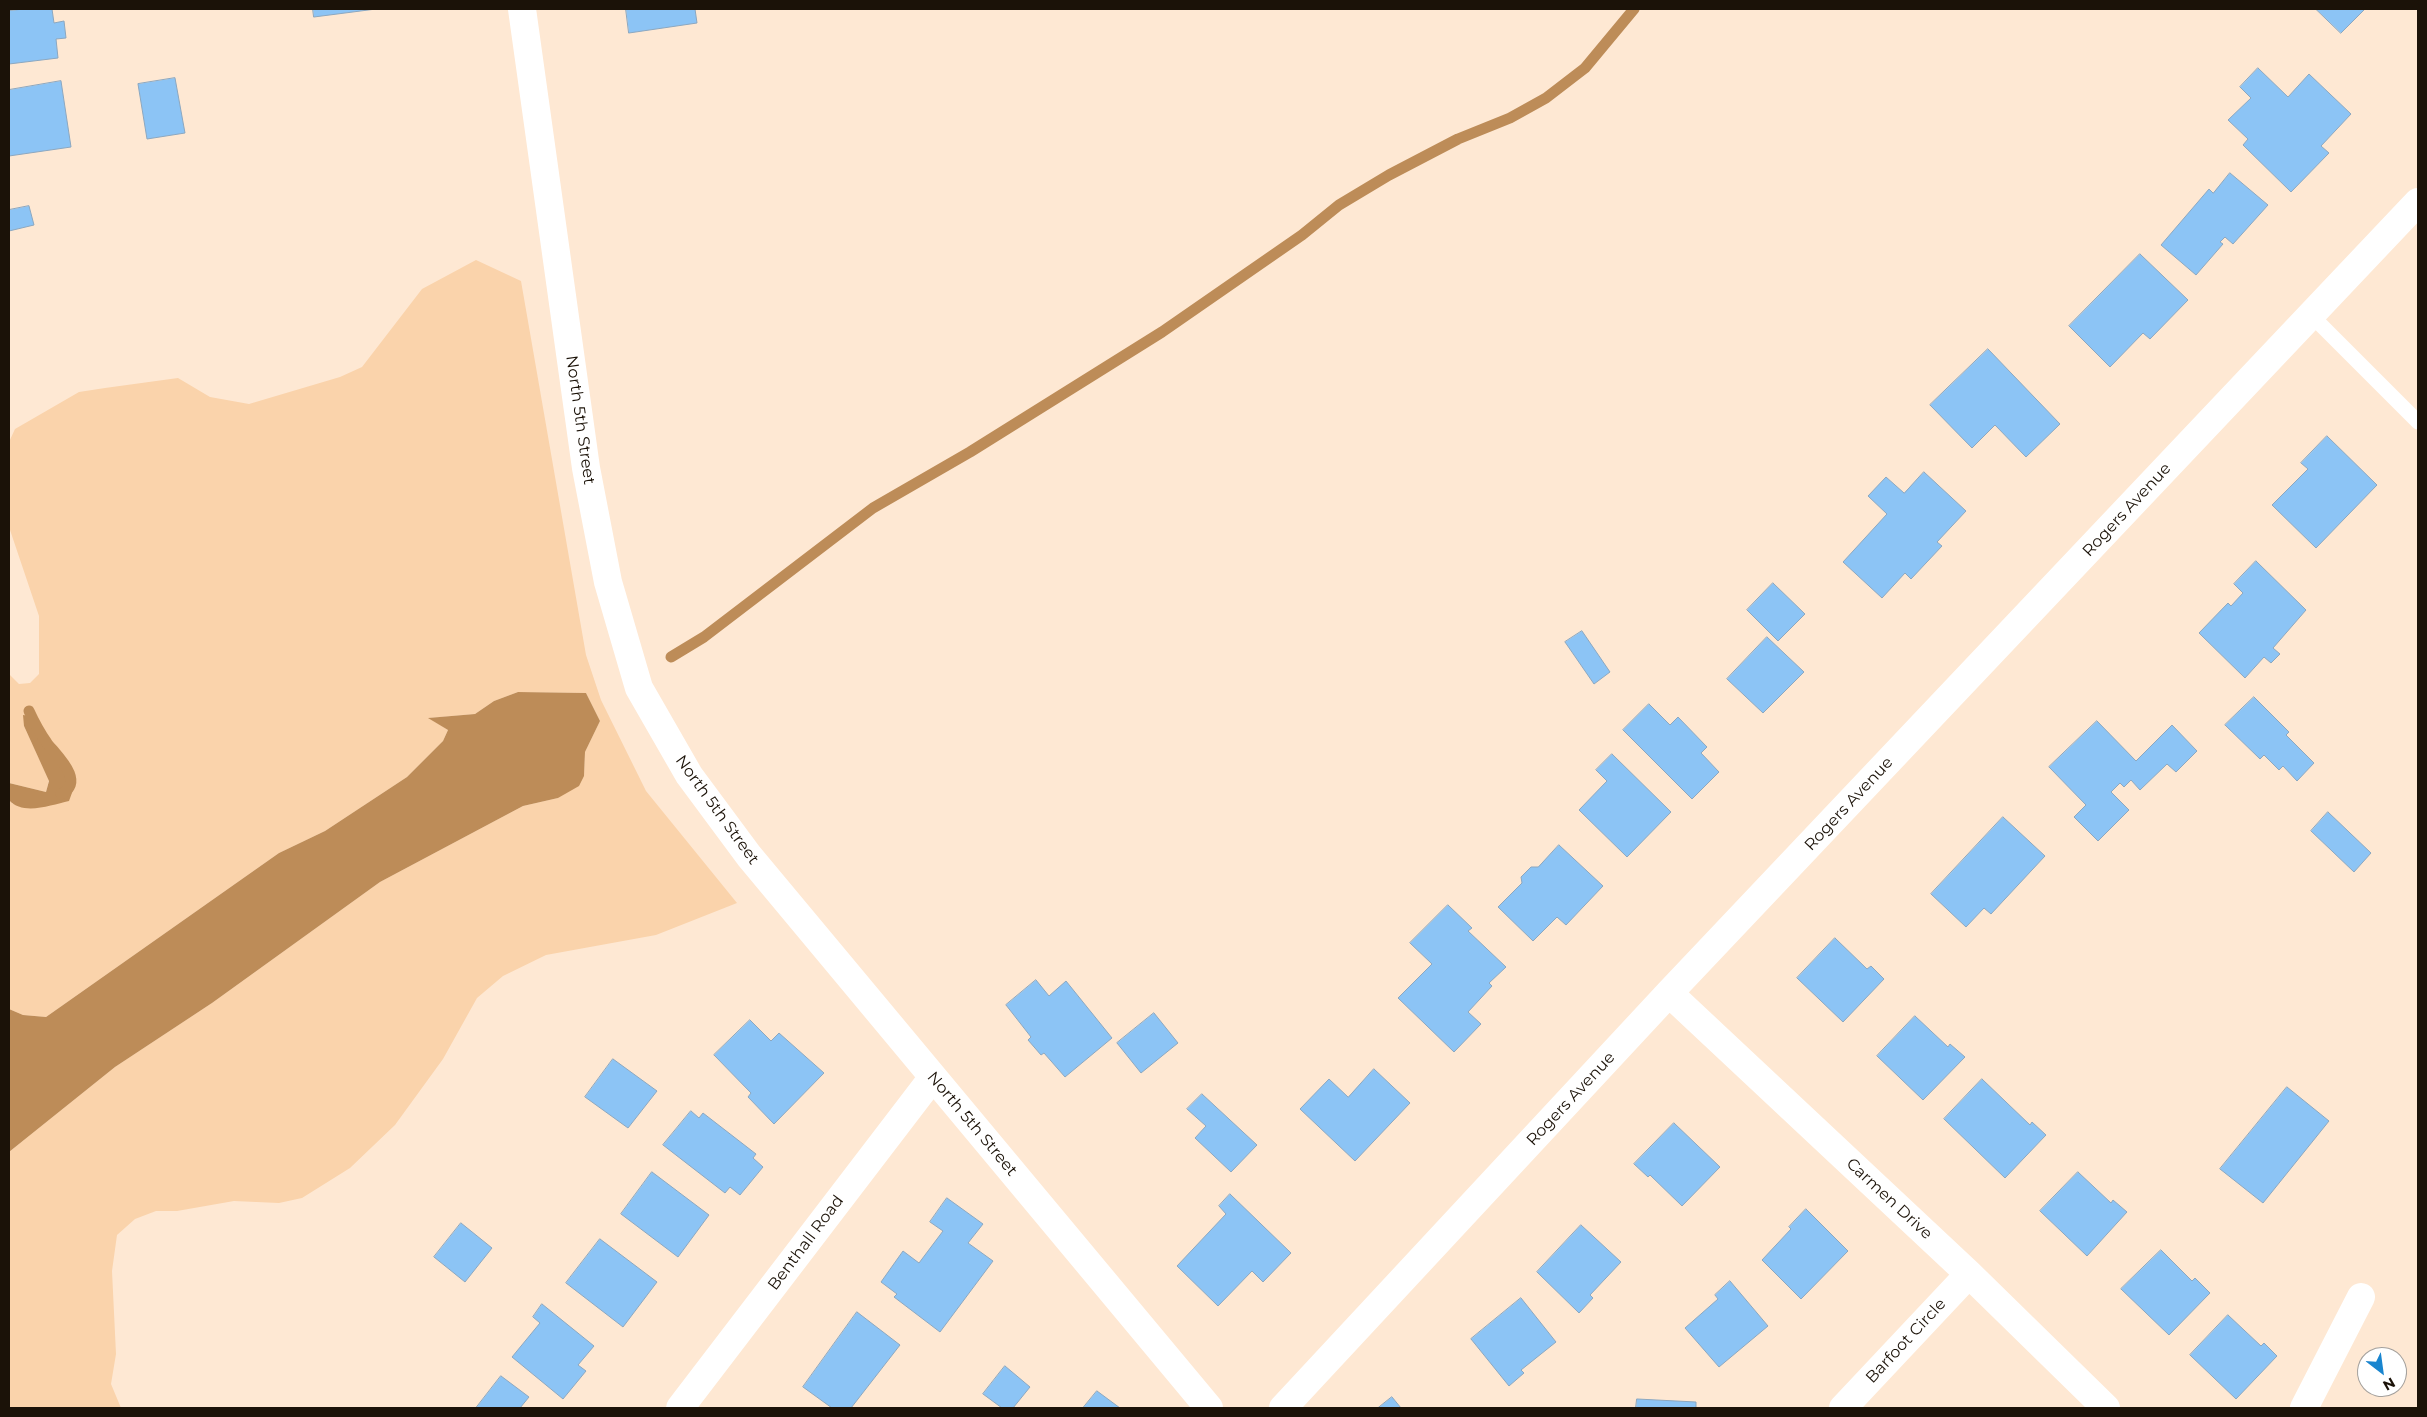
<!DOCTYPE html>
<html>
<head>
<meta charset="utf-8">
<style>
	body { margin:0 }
	#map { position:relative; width:2427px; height:1417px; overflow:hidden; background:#fee8d3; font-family:Montserrat,sans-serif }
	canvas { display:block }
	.frame { position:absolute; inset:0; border:10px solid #1b1208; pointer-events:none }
	.north { position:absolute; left:2357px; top:1347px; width:50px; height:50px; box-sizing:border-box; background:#fff; border:1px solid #a4a09c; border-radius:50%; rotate:150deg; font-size:14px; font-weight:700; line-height:20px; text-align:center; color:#1b1208 }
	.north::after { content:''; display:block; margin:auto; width:18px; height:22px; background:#1985cf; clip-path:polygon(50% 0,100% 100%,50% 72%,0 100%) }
</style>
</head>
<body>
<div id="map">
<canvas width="2427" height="1417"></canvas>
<div class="frame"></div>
<div class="north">N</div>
</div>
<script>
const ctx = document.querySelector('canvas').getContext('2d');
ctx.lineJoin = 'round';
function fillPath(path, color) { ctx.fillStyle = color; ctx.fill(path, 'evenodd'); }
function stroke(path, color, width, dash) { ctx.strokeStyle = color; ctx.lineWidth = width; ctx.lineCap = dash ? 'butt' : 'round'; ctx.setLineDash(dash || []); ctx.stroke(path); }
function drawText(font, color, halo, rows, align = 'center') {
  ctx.font = font + ' Montserrat,sans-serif'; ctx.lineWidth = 4.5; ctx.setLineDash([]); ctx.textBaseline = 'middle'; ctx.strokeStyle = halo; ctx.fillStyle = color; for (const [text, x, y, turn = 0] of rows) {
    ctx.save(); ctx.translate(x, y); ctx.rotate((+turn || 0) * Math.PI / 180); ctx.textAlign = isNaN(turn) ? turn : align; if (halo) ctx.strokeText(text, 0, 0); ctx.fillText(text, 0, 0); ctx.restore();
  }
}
const green = new Path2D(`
	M476,260L521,281L586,655L601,700L646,791L737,903L656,935L546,955L503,976L477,998L443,1059L395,1125L350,1168L302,1198L279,1203L234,1201L177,1211H156L135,1219L117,1235L112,1271L116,1354L111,1384L121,1408H9V1152L115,1067L212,1003L380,882L523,806L558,798L584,775L585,752L600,721L586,693L518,692L494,701L475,714L429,718L448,730L443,741L407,777L325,831L279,853L46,1017L23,1015L9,1009V800L13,804L69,801L24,715V726L49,780L46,792L9,783V674L19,684L30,683L39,674V616L9,527V442L15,429L79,392L105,388L178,378L210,397L249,404L340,377L362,367L422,289Z`);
const water = new Path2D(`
	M518,692L586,693L600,721L585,752L584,776L579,786L558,798L523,806L380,882L212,1003L115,1067L9,1152V1009L23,1015L46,1017L279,853L325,831L407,777L443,741L448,730L428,718L475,714L494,701Z
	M23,715L36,717L73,790L69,801C51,805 23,816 9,800V783L46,792L49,781L24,726Z`);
const stream = new Path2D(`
	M671,657L704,637L873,508L970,452L1162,332L1302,235L1339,205L1389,175L1458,139L1510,118L1546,98L1585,68L1634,9
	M29,711C34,722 40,733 47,743C57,756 86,782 61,794`);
const building = new Path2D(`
	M24,9H52L54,23L64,21L66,38L56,39L58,58L9,64V11Z
	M313,9H376L314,17Z
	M626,9H695L697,23L629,33Z
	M2316,9H2365L2341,33Z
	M2258,68L2288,97L2309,74L2351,114L2321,146L2329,153L2291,192L2243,145L2248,139L2228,120L2251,98L2240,87Z
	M175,78L185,133L147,139L138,84Z
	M61,81L71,147L9,156V90Z
	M2230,173L2268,205L2233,244L2225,237L2220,242L2223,244L2196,275L2161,245L2209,189L2213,193Z
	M29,206L34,225L9,231V210Z
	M2140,254L2188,300L2150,339L2143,333L2110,367L2069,326Z
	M1988,349L2060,424L2026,457L1995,425L1972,448L1930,405Z
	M2327,436L2377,485L2316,548L2272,505L2308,469L2301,463Z
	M1924,472L1966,511L1937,542L1942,546L1911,579L1905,573L1882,598L1843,562L1887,514L1868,496L1886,477L1904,493Z
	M2256,561L2306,610L2273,648L2280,654L2271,663L2264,657L2245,678L2199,633L2228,603L2231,606L2243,593L2234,584Z
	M1773,583L1805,614L1778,641L1747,610Z
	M1582,631L1610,672L1594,684L1565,642Z
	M1767,637L1804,672L1763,713L1727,679Z
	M2254,697L2289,732L2286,735L2314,763L2297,781L2283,766L2279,770L2264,755L2260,759L2225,725Z
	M1649,704L1670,725L1678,717L1707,747L1701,753L1719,772L1692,799L1623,730Z
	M2097,721L2136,761L2172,725L2197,751L2176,772L2167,764L2140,790L2131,780L2124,787L2120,783L2111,792L2129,810L2098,841L2074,817L2086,805L2049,767Z
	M1612,754L1671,812L1627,857L1579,810L1607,781L1596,770Z
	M2328,812L2371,853L2354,872L2311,831Z
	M2003,817L2045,856L1991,914L1984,908L1966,927L1931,894Z
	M1559,845L1603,886L1566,925L1557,917L1533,941L1498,907L1522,883L1521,877L1531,867H1538Z
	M1448,905L1472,928L1468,931L1506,967L1489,983L1492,986L1468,1012L1481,1024L1454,1052L1398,998L1432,964L1410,943Z
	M1835,938L1867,969L1871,966L1884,979L1843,1022L1797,978Z
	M1036,980L1049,996L1066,981L1112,1038L1065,1077L1044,1053L1041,1055L1028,1040L1031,1037L1006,1005Z
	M1154,1013L1178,1043L1141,1073L1117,1043Z
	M1915,1016L1948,1047L1950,1044L1965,1057L1923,1100L1877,1056Z
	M750,1020L771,1041L779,1033L824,1073L774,1124L748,1097L751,1093L714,1055Z
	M613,1059L657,1091L628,1128L585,1097Z
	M1374,1069L1410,1103L1355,1161L1300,1109L1329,1079L1348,1097Z
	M1982,1079L2030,1125L2032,1122L2046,1135L2005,1178L1944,1119Z
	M2287,1087L2329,1121L2263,1203L2220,1169Z
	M1202,1094L1257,1145L1231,1172L1195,1138L1206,1126L1187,1109Z
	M691,1111L699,1118L703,1113L756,1154L753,1158L763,1167L740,1195L730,1187L725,1193L663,1145Z
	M1674,1123L1720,1167L1682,1206L1650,1175L1648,1177L1634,1164Z
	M652,1172L709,1215L678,1257L621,1214Z
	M2078,1172L2111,1203L2113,1200L2127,1212L2087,1256L2040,1211Z
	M1230,1194L1291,1253L1263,1282L1252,1271L1218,1306L1177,1266L1226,1214L1219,1206Z
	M947,1198L983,1224L968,1243L993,1261L940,1332L894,1297L897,1294L881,1282L903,1251L919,1263L943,1231L930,1222Z
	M1806,1209L1848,1251L1801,1299L1762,1260L1791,1229L1789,1227Z
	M461,1223L492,1248L465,1282L434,1257Z
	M1581,1225L1621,1262L1590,1295L1593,1298L1579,1313L1537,1272Z
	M600,1239L657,1282L623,1327L566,1283Z
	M2161,1250L2192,1281L2195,1278L2210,1293L2169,1335L2121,1289Z
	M1730,1281L1768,1326L1719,1367L1685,1328L1718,1299L1715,1295Z
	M1521,1298L1556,1342L1521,1370L1524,1373L1509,1386L1471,1339Z
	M542,1304L594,1346L578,1365L586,1371L563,1399L512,1357L540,1323L533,1317Z
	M857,1312L900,1345L851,1408H832L803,1387Z
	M2228,1315L2261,1346L2264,1343L2277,1356L2236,1399L2190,1355Z
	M1005,1366L1030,1387L1013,1408H1002L983,1394Z
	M501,1376L529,1397L520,1408H476Z
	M1097,1391L1120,1408H1083Z
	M1392,1397L1401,1408H1378Z
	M1637,1399L1696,1402V1408H1636Z`);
const lane = new Path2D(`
	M2311,315L2418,422`);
const street = new Path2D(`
	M522,9L586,468L608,582L639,688L689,775L749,856L1209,1408
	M1669,993L1969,1274L2106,1408
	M680,1408L933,1077
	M1283,1408L1669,993L2418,202
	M1843,1408L1969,1274
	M2304,1408L2361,1297`);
const streetNames = [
	["North 5th Street",580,420,82],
	["Rogers Avenue",2127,510,-47],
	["Rogers Avenue",1849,804,-47],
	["North 5th Street",717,810,54],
	["Rogers Avenue",1571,1099,-47],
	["North 5th Street",972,1124,50],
	["Carmen Drive",1889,1199,43],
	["Benthall Road",806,1243,-53],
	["Barfoot Circle",1906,1341,-47]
];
fillPath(green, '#fad3ab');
fillPath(water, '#bd8c58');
stroke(stream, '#bd8c58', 11);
fillPath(building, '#8cc4f5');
stroke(building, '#8ca7bf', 1);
stroke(lane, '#fff', 15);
stroke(street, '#fff', 28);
drawText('16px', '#1b1208', '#fff', streetNames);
</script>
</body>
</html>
